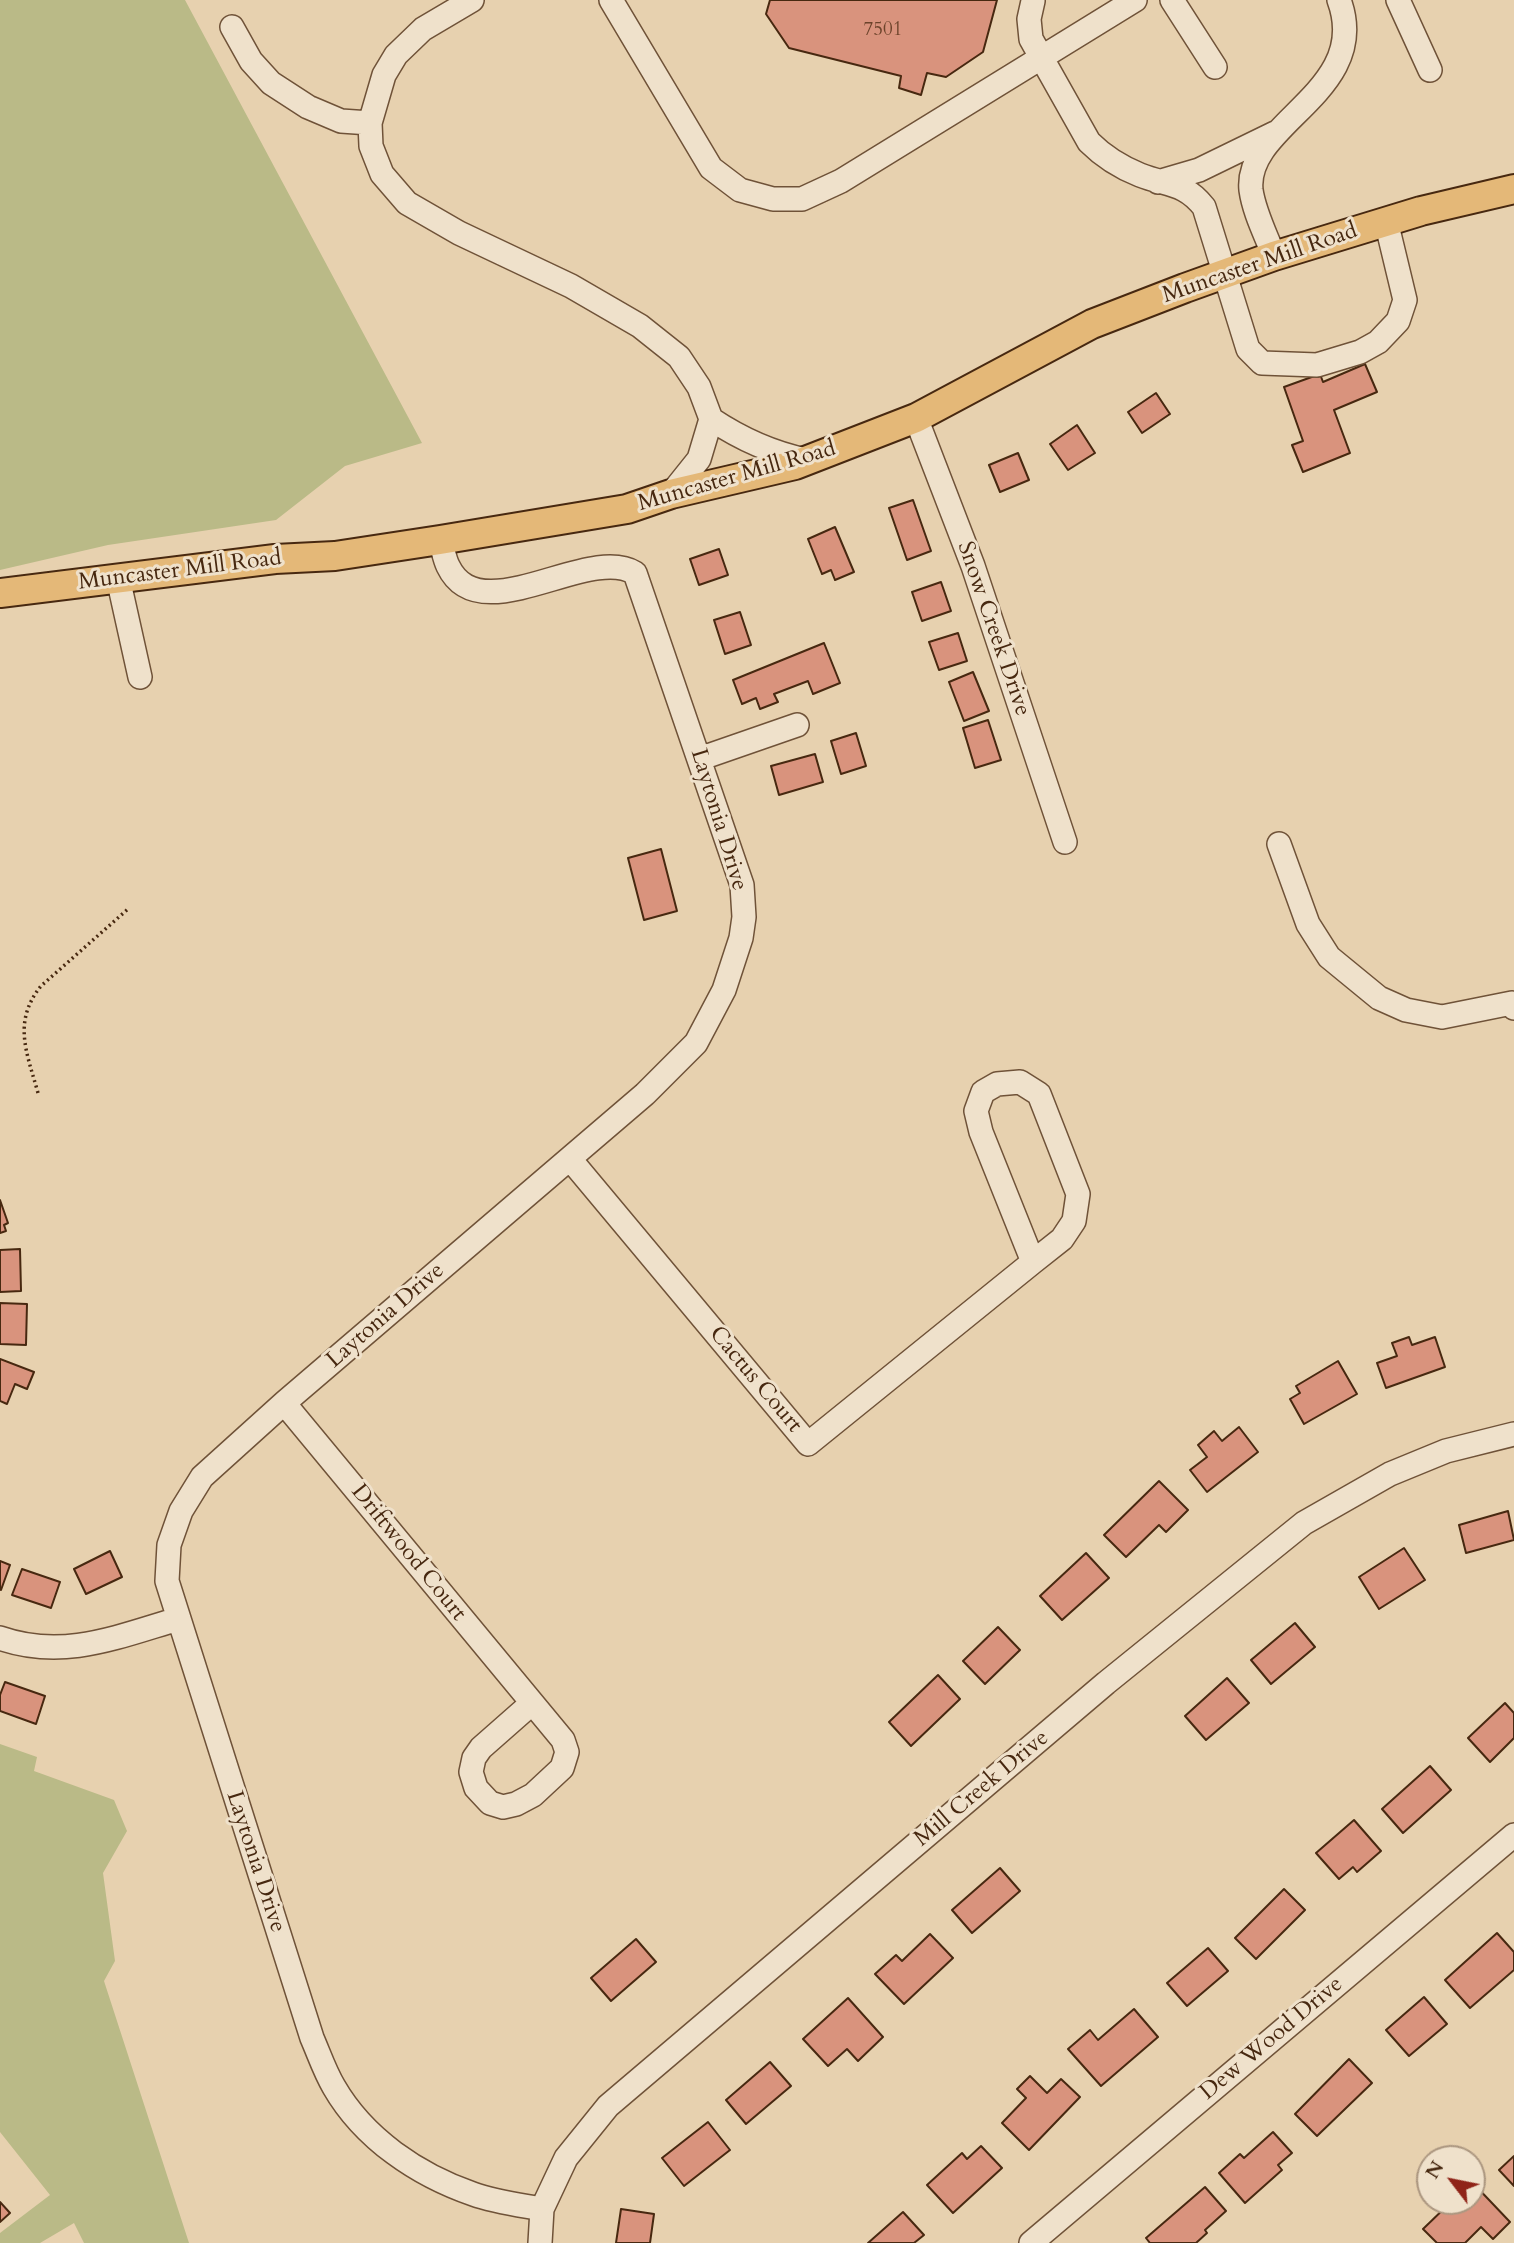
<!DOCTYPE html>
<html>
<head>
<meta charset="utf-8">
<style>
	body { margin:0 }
	#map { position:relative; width:1514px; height:2243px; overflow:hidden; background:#e7d1af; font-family:Cardo,serif }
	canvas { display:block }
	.north { position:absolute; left:1416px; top:2145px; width:70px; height:70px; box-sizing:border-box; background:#efe1cb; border:2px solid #ac9780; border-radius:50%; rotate:302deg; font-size:19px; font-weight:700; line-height:28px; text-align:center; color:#472810 }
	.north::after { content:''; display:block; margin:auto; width:24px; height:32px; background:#8f2418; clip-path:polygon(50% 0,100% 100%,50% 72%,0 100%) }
</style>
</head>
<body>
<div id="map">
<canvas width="1514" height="2243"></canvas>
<div class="north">N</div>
</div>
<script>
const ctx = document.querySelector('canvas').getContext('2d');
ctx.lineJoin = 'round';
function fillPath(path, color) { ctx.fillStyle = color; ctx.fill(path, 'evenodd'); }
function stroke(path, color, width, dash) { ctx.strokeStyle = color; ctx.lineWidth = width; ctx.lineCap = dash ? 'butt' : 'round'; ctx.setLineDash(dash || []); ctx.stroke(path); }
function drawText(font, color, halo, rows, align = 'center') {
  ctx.font = font + ' Cardo,serif'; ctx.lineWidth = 6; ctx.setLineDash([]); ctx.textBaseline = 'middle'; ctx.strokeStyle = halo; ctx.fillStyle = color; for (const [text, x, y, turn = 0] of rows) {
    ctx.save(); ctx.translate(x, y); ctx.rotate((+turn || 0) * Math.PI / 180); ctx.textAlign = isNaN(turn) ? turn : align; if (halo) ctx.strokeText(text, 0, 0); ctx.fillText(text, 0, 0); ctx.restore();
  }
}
const green = new Path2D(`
	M0,0H185L422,443L345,466L276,520L108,545L0,570Z
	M0,1744L37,1757L34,1771L114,1800L127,1831L103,1873L115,1961L104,1981L189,2243H84L74,2223L40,2243H0V2233L50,2195L0,2132Z`);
const building = new Path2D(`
	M770,0H997L983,52L946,77L927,73L921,95L899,88L901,76L789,48L766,14Z
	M1365,364L1377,392L1334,410L1350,453L1303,472L1292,445L1303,441L1284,387L1320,374L1323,382Z
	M1156,393L1170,414L1142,433L1128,412Z
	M1077,425L1095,453L1068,470L1050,444Z
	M1018,453L1029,480L1000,492L989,465Z
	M913,500L931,551L907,560L889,508Z
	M835,527L854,572L835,580L831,570L822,574L808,539Z
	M719,549L728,575L699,585L690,559Z
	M941,582L951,611L922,621L912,592Z
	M740,612L751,645L725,654L714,620Z
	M958,633L967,661L939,670L929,642Z
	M824,643L840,683L813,694L808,681L774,694L778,702L760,709L756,698L742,704L733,680Z
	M973,672L989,711L964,721L949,682Z
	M988,720L1001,760L975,768L963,728Z
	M856,733L866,766L841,774L831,741Z
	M815,754L823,782L779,795L771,766Z
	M661,849L677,911L644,920L628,858Z
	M0,1200L8,1223L4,1225L6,1231L0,1233Z
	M20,1249L21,1291L0,1292V1250Z
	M0,1303L27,1304L26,1345L0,1344Z
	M1409,1337L1412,1345L1435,1337L1445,1367L1386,1388L1377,1363L1397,1356L1392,1343Z
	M0,1359L34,1372L27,1389L15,1384L7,1404L0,1401Z
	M1338,1361L1357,1394L1304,1424L1290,1399L1300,1393L1296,1386Z
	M1239,1427L1258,1452L1207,1492L1190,1470L1207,1457L1198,1445L1214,1431L1222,1441Z
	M1159,1481L1188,1510L1166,1532L1159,1525L1126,1557L1104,1535Z
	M1508,1511L1514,1540L1466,1553L1459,1525Z
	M1404,1548L1425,1580L1379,1609L1359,1577Z
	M110,1551L122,1577L86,1594L74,1569Z
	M1086,1553L1109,1578L1062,1620L1040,1596Z
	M0,1561L10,1565L1,1590L0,1589Z
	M22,1569L60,1582L51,1608L12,1595Z
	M1295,1623L1315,1647L1271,1684L1251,1660Z
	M998,1627L1020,1650L985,1684L963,1661Z
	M938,1675L960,1699L911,1746L889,1722Z
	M1227,1678L1249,1703L1206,1740L1185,1716Z
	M5,1682L45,1696L36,1724L0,1711V1695Z
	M1505,1703L1514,1713V1738L1490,1762L1468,1738Z
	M1430,1766L1451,1790L1403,1833L1382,1809Z
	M1354,1820L1381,1851L1357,1872L1353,1867L1339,1879L1316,1853Z
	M1000,1868L1020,1891L972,1933L952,1910Z
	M1284,1889L1305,1910L1256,1959L1235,1938Z
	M1497,1933L1514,1952V1970L1470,2008L1445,1980Z
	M930,1934L953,1958L904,2004L875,1974L896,1955L902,1961Z
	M636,1939L656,1962L611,2001L591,1978Z
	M1208,1948L1228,1971L1187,2006L1167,1983Z
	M1424,1997L1447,2024L1409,2056L1386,2030Z
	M848,1998L883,2037L858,2061L847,2049L828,2066L803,2039Z
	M1134,2009L1158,2037L1101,2086L1068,2049L1090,2030L1098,2040Z
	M1349,2059L1372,2083L1317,2136L1295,2114Z
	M770,2062L791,2086L746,2124L726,2100Z
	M1030,2076L1047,2093L1061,2079L1080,2097L1029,2150L1002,2123L1026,2098L1017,2089Z
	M708,2122L730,2150L684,2186L662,2158Z
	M1273,2132L1292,2153L1278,2165L1282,2170L1245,2203L1219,2173L1240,2154L1244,2158Z
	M981,2146L1002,2168L953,2213L927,2185L962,2153L967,2159Z
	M1514,2156V2186L1499,2170Z
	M1472,2182L1510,2222L1493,2239L1481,2227L1465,2243H1437L1423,2229L1452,2201H1472Z
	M1205,2187L1226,2211L1205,2230L1207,2233L1196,2243H1150L1146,2238Z
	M0,2202L10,2213L0,2222Z
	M621,2209L654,2214L650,2243H616Z
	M903,2212L924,2235L914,2243H868Z`);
const path = new Path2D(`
	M38,1093C27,1053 12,1022 41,986L128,909`);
const minor = new Path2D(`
	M472,0L423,29L396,55L384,75L370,123L371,146L382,174L407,203L459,233L571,286L640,326L679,357L699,387L711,419L699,459L671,494
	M611,0L711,168L740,190L773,199H802L841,181L1135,0
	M1172,0L1215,67
	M1398,0L1430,70
	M1033,1L1029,19L1031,39L1089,142C1104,157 1120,167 1140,175C1168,186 1184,182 1204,207L1248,349L1262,363L1317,365L1360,352L1378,342L1398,321L1405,300L1386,221
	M232,27L251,61L271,83L308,107L341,121L370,123
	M1158,182L1199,170L1275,133
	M1274,256C1266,235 1254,212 1251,190C1244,123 1373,92 1339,0
	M916,418L973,566L1065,842
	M711,419C741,439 772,453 806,460
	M440,540C443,548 444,558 448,566C480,633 588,544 635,573L742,885L744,917L741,938L724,990L696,1043L645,1094L284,1403L202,1477L181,1511L169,1545L167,1581L312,2038C319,2054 325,2072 334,2087C364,2139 418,2175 473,2194C495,2202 520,2205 542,2209
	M118,578L140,677
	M699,759L797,725
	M1279,844L1308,924L1329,957L1379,998L1406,1010L1442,1017L1512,1003L1514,1008
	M570,1159L808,1444L1033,1262L1062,1239L1074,1221L1078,1194L1039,1094L1020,1082L997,1084L983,1092L976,1111L981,1132L1033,1262
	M284,1403L563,1740L567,1752L562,1768L533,1795L516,1804L503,1807L490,1803L476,1788L471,1772L474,1758L481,1748L531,1704
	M0,1638C63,1660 117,1637 178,1619
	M540,2243L542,2209L566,2158L608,2106L1106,1683L1304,1523L1390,1474L1446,1451L1514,1434
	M1031,2243L1514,1835`);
const major = new Path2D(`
	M0,593L275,559L335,556L440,540L627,509L671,494L795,465L916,418L1092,324L1185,288L1274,256L1421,211L1514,189`);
const numberNames = [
	["7501",883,31]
];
const streetNames = [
	["Muncaster Mill Road",1260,264,-19],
	["Muncaster Mill Road",737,477,-16],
	["Muncaster Mill Road",180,571,-7],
	["Snow Creek Drive",993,629,71],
	["Laytonia Drive",718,820,73],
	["Laytonia Drive",386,1316,-41],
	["Cactus Court",755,1380,50],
	["Driftwood Court",408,1553,51],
	["Mill Creek Drive",982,1789,-40],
	["Laytonia Drive",255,1862,72],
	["Dew Wood Drive",1272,2039,-40]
];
fillPath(green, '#baba87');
fillPath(building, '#d9937d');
stroke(building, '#472810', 2);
stroke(minor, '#6f5238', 26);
stroke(major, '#472810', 32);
stroke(path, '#472810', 3.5, [2, 3.5]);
stroke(minor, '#efe1cb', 23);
stroke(major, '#e4b878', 28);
drawText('19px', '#6c432b', null, numberNames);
drawText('23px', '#472810', '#efe1cb', streetNames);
</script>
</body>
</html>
